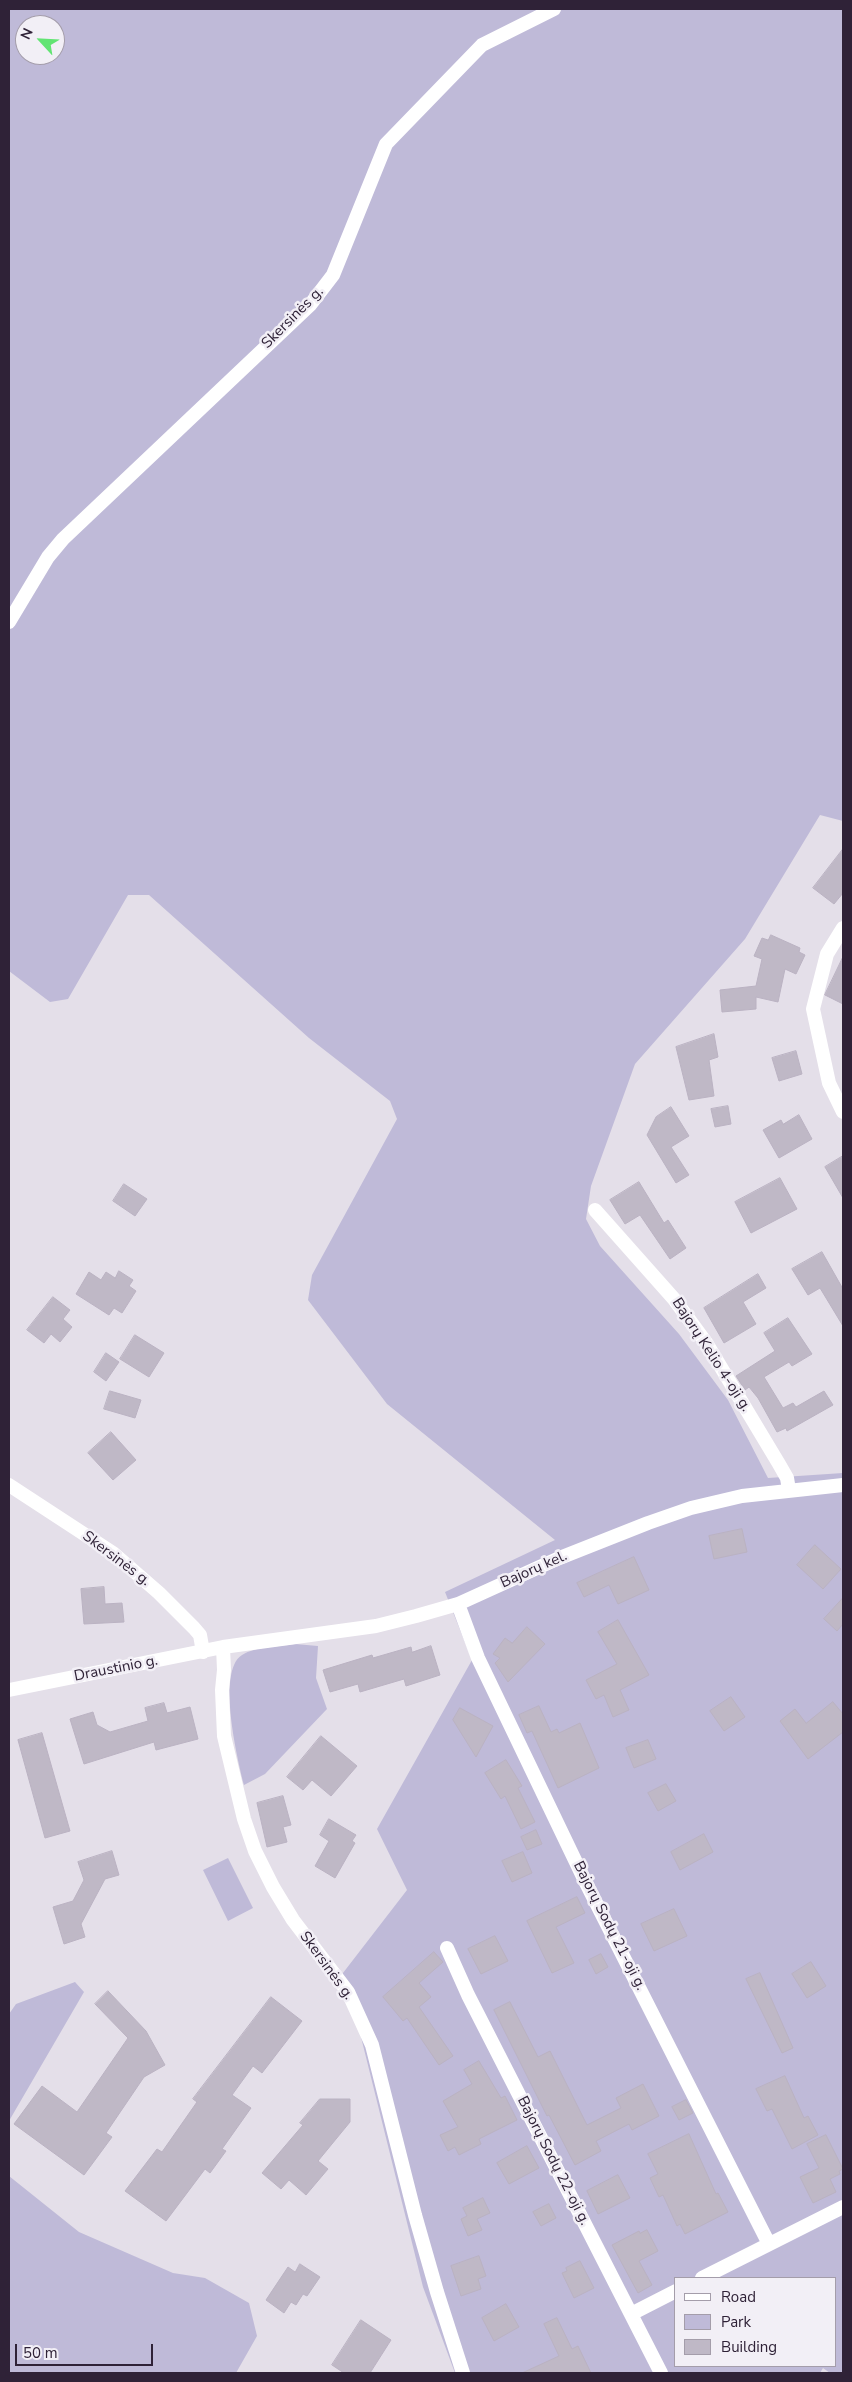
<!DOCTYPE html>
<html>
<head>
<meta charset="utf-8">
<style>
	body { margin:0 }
	#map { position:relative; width:852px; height:2382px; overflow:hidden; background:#e4dfe9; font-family:"Nunito Sans",sans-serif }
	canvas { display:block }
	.frame { position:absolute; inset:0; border:10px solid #2f2237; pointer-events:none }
	.legend { position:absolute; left:674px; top:2277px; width:162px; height:90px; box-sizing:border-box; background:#f2eff6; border:1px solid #a49daa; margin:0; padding:6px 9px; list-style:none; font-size:15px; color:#2f2237 }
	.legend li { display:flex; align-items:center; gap:10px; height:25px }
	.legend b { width:25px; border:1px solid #a49daa }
	.north { position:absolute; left:15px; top:15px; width:50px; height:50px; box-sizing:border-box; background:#f2eff6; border:1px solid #a49daa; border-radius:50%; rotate:295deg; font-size:14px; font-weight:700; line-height:20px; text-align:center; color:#2f2237 }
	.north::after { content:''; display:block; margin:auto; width:18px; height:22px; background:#62e473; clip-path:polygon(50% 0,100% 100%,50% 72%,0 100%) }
	.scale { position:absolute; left:15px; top:2344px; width:138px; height:22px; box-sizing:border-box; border:2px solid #2f2237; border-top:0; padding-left:6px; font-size:15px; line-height:18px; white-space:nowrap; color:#2f2237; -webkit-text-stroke:4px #f2eff6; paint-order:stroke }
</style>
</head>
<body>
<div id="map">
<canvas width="852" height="2382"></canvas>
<div class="frame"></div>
<ul class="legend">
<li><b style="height:6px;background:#fff"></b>Road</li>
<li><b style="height:14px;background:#bfbad8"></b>Park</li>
<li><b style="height:14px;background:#bfb8c6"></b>Building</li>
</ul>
<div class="north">N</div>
<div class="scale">50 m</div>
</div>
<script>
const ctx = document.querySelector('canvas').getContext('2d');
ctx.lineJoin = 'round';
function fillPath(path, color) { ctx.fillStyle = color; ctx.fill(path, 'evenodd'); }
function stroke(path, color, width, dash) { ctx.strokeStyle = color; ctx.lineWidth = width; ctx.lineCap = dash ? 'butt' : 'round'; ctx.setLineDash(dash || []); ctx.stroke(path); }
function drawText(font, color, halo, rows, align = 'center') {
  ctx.font = font + ' "Nunito Sans",sans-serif'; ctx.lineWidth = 5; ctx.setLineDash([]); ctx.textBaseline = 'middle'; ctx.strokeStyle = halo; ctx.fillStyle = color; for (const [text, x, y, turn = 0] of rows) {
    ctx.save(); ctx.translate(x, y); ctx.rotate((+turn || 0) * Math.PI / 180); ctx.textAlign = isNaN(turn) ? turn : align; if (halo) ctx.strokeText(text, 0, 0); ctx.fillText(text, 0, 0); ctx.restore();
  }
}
const green = new Path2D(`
	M9,9H843V821L820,815L745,939L635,1064L591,1186L586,1219L600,1246L679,1334L728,1400L768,1478L843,1473V2373H830L823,2368L820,2373H455L423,2287L359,2029L336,1982L407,1890L377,1829L472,1660L445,1592L555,1540L387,1404L308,1300L312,1275L397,1119L390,1101L309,1038L149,895H128L68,999L50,1002L9,971ZM25,25H55V55H25ZM676,2278H836V2366H676Z
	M295,1644L318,1646L316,1678L327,1709L265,1774L244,1785C238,1761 216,1671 242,1655C256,1646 279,1647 295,1644Z
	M228,1858L253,1908L228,1921L203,1870Z
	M75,1982L84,1992L9,2121V2014L16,2004Z
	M9,2176L79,2232L173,2273L205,2278L249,2303L257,2336L236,2373H9Z`);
const building = new Path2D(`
	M843,849V893L834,904L813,888Z
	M771,935L800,948L799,952L805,955L796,974L785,969L778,1002L756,997V1009L722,1012L720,990L756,986L762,959L754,956L762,938L768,940Z
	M843,957V1004L825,995Z
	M714,1034L718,1057L709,1060L714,1096L689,1100L676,1047Z
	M796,1051L802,1074L779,1081L772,1058Z
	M728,1106L731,1124L715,1127L711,1109Z
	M671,1107L689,1136L671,1147L689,1175L676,1183L647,1135L656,1117Z
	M799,1115L812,1139L779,1158L763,1130L781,1120L783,1124Z
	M843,1156V1198L825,1167Z
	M780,1178L797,1209L751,1233L735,1202Z
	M639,1182L664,1223L668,1220L686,1248L670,1259L640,1215L625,1224L610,1200Z
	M124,1184L147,1199L135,1216L113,1201Z
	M822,1252L843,1289V1326L820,1288L808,1295L792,1269Z
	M119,1271L133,1280L129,1286L136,1291L122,1313L114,1308L109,1315L76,1294L89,1272L101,1280L106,1272L115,1278Z
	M758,1274L766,1288L743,1302L756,1324L724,1343L704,1308Z
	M53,1297L70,1310L63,1319L72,1327L60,1342L51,1334L44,1343L27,1330Z
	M788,1318L812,1354L792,1366L789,1362L764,1377L783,1408L793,1403L796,1407L824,1391L833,1405L787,1431L786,1428L777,1432L758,1398L749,1387L745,1390L736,1376L775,1351L764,1333Z
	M135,1335L164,1353L149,1377L120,1359Z
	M106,1353L119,1362L106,1381L94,1372Z
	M110,1391L141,1400L135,1418L104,1409Z
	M111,1432L136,1460L113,1480L88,1453Z
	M742,1529L747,1552L714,1559L709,1536Z
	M815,1545L841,1569L823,1589L797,1565Z
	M634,1557L649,1590L618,1604L609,1585L584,1597L577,1583Z
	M104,1587L105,1604L122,1603L124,1622L84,1624L81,1589Z
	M843,1598V1624L837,1631L824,1619Z
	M618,1620L649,1675L620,1690L629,1710L613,1717L604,1695L596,1699L586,1680L617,1664L598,1632Z
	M527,1627L545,1644L508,1682L495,1663L500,1658L493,1654L505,1638L512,1643Z
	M431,1646L440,1675L406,1686L404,1679L360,1692L358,1684L330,1692L323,1670L372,1655L373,1658L411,1647L412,1652Z
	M731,1697L745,1717L724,1731L710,1711Z
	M833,1702L843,1714V1732L808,1759L780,1721L795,1709L806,1723Z
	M164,1703L167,1713L190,1707L198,1739L156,1750L154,1742L84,1764L70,1719L93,1712L97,1725L110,1732L148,1721L145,1708Z
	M539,1706L551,1732L557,1729L559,1733L580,1723L599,1768L558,1788L532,1731L527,1733L519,1715Z
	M460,1708L493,1726L476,1757L453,1720Z
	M42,1733L70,1831L45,1838L18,1740Z
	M321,1736L357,1766L331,1796L312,1780L303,1790L287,1777Z
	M648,1740L656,1759L634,1768L626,1748Z
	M506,1760L522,1786L518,1788L535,1822L521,1829L505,1796L501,1799L485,1773Z
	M666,1784L676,1801L658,1811L648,1793Z
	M283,1796L291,1825L283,1827L287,1842L267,1847L257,1803Z
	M329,1819L356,1835L352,1841L355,1843L335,1878L315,1866L329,1841L320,1835Z
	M536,1830L542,1844L527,1850L521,1837Z
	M704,1834L713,1852L680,1870L671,1852Z
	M112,1851L119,1875L105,1879L81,1924L85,1937L64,1944L53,1907L73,1901L84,1880L78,1862Z
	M523,1852L532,1873L512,1882L502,1861Z
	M577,1897L585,1913L556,1927L574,1963L552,1973L527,1921Z
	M674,1909L687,1936L654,1951L641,1924Z
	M495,1936L508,1961L481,1974L468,1949Z
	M434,1952L443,1962L419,1983L431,1997L419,2007L453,2056L439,2065L407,2018L403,2021L383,1997Z
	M601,1954L608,1967L596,1974L589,1960Z
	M811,1962L826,1986L807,1998L792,1974Z
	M760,1973L793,2048L782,2053L746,1979Z
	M108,1991L146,2031L165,2065L144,2077L106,2133L112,2137L84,2175L14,2124L42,2086L77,2112L128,2038L95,2004Z
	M271,1997L302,2021L262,2073L253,2066L232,2095L251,2108L222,2149L226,2151L210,2173L205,2169L166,2221L125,2191L157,2149L162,2152L197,2102L193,2099Z
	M510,2002L538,2057L550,2051L587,2125L621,2108L616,2098L643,2084L659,2116L632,2130L629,2124L596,2141L601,2151L575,2165L549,2115L547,2116L494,2010Z
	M479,2061L501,2098L505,2096L517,2120L479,2139L481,2144L459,2155L455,2147L448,2151L440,2135L458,2127L443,2101L472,2084L464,2070Z
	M785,2076L804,2118L808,2116L818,2135L792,2149L772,2109L767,2111L756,2089Z
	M320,2099H350V2122L318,2161L328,2169L306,2195L289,2180L281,2189L262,2173L303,2125L300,2123Z
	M686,2100L693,2113L679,2120L672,2107Z
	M689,2134L716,2194L718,2193L728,2212L685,2234L680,2224L677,2226L663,2195L659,2197L650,2178L658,2174L648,2154Z
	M826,2135L843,2169L839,2171L840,2174L830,2179L836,2192L813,2203L800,2177L819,2168L807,2144Z
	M527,2146L539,2168L509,2184L497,2163Z
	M618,2175L630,2198L598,2214L587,2191Z
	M483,2198L490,2213L477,2219L482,2230L468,2236L461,2219L467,2216L463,2208Z
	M549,2204L556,2218L541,2226L533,2212Z
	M647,2230L658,2251L639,2261L652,2285L638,2293L612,2245L639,2231L640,2233Z
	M479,2256L486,2276L478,2279L481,2289L461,2296L451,2266Z
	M580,2261L594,2288L574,2298L562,2273L567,2271L566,2268Z
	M300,2264L320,2277L307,2296L303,2294L296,2305L291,2302L284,2313L266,2300L288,2267L295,2272Z
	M506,2304L519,2327L494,2341L482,2318Z
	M557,2318L572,2349L578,2346L591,2373H522L559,2356L544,2324Z
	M361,2320L391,2340L370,2373H344L332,2365Z`);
const minor = new Path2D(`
	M9,622L48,557L63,539L310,305L333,275L386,144L482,45L554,9
	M843,928L827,954L813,1009L829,1083L843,1112
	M595,1210L674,1299L707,1344L779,1464L787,1478L789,1490
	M9,1485L113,1553L159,1593L194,1628L200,1635L203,1652
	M458,1604L478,1658L585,1881L769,2244
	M223,1647L224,1670L222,1690L224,1736L244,1819L255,1851L273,1887L293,1920L348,1992L372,2045L415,2215L437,2292L463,2373
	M9,1690L223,1647L376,1626L416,1616L458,1604L557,1559L648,1523L691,1508L742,1496L843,1485
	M447,1948L468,1995L661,2373
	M702,2278L843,2207
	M631,2314L676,2291`);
const streetNames = [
	["Skersinės g.",293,318,-45],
	["Bajorų Kelio 4-oji g.",711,1355,57],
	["Skersinės g.",116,1559,37],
	["Bajorų kel.",534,1570,-24],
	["Draustinio g.",116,1669,-11],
	["Bajorų Sodų 21-oji g.",609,1926,63],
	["Skersinės g.",326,1966,54],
	["Bajorų Sodų 22-oji g.",553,2161,63]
];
fillPath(green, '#bfbad8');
fillPath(building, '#bfb8c6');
stroke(building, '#bab2c2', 1);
stroke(minor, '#fff', 14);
drawText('15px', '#2f2237', '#f2eff6', streetNames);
</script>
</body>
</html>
